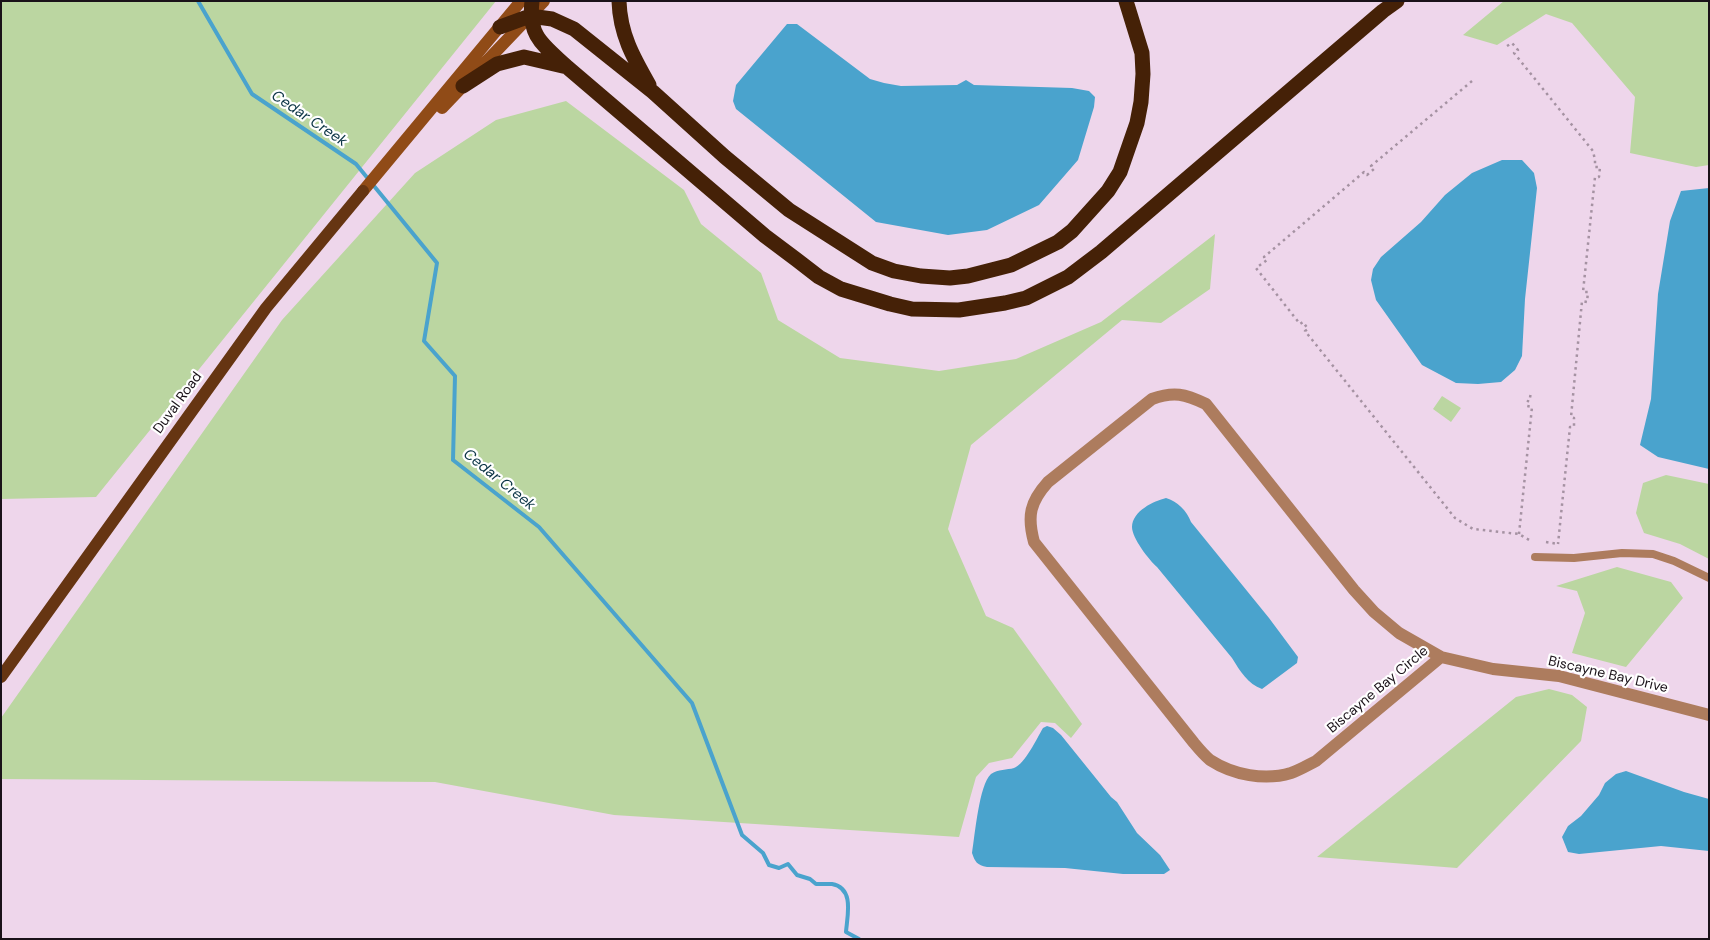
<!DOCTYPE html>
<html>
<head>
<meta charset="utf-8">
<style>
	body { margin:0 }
	#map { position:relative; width:1710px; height:940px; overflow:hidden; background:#eed6eb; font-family:"DM Sans",sans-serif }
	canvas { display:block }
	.frame { position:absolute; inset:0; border:2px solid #1a1219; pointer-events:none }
</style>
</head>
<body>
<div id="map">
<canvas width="1710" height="940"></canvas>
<div class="frame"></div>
</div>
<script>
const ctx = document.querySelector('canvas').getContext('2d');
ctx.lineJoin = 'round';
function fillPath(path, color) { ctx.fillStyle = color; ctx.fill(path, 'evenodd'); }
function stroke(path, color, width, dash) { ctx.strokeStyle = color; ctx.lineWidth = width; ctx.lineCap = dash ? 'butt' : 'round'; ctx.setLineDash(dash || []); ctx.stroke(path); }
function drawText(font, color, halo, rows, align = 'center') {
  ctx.font = font + ' "DM Sans",sans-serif'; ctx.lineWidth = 4.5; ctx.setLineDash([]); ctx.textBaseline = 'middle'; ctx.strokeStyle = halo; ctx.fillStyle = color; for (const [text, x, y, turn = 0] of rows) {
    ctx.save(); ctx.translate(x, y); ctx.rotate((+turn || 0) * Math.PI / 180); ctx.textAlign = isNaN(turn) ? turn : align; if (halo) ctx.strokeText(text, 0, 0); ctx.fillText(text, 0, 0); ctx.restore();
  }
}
const green = new Path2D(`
	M1,1H496L96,497L1,499Z
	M1504,1H1709V165L1696,167L1630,153L1635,97L1572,23L1546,14L1497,45L1463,35Z
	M566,101L684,190L701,224L761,273L778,320L840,358L939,371L1016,359L1101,322L1215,234L1210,289L1161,323L1122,320L971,445L948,529L986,616L1013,628L1082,724L1071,738L1055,723L1041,722L1012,758L989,763L976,777L959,837L614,815L435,782L1,779V718L282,320L415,173L496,120Z
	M1442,396L1461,408L1451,422L1433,409Z
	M1666,475L1709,484V559L1680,544L1644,533L1636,513L1643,483Z
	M1617,567L1671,582L1683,598L1626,667L1572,653L1585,613L1577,591L1556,586Z
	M1549,689L1572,695L1587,707L1581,741L1457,868L1317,857L1516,697Z`);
const water = new Path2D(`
	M787,24H797L870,79L884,83L901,86L957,85L966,80L974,85L1072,88L1089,91L1095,97L1094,107L1078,160L1039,205L987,230L948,235L876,222L736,109L733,101L736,85Z
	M1502,160H1522L1534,173L1537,188L1525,299L1522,356L1515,370L1501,382L1478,384L1456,383L1422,365L1376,300L1371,280L1373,269L1381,257L1421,222L1445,195L1472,173Z
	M1709,188V469L1658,457L1640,445L1651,399L1658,294L1670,221L1681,191Z
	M1166,498C1177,501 1187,511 1191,522L1269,618L1298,657L1297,663L1262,689C1248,684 1240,671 1232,658L1157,567C1149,560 1132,538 1132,527C1132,511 1154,501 1166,498Z
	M1047,726L1053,728L1061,735L1111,797L1117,802L1137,833L1160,855L1170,870L1164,874H1123L1065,868L987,867C977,865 975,862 972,853C975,835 979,785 991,774C998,769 1007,770 1014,768C1025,764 1037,738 1043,728Z
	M1626,771L1684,792L1709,799V851L1661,846L1579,854L1568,852L1562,837L1568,826L1581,816L1599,795L1605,783L1616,774Z`);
const stream = new Path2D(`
	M198,1L252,94L356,164L437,263L424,341L455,376L453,460L539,527L692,703L742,835L763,853L769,865L779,868L788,864L797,875L810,879L816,884C821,884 827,884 832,884C855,888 847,917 846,932L859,939`);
const path = new Path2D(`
	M1507,46L1512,43L1518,50L1514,53L1593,151L1595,160V167H1600L1599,177H1595L1583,292H1588L1587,302L1582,301L1571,417L1574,418V427H1570L1558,544
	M1472,81L1371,166L1374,169L1367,175L1364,172L1264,257L1267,260L1256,268L1300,324L1303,322L1308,329L1305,331L1455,518L1473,529L1519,534L1531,541
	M1519,534L1532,407L1527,406L1529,396L1534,397
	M1546,542L1558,544`);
const service = new Path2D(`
	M1535,557L1574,558L1622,553L1653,554L1674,561L1709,578`);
const minor = new Path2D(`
	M1441,657L1316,761C1308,765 1300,770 1291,773C1265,781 1233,775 1210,760C1204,755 1199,749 1194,743L1034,542C1027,516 1030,502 1048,482L1152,399C1174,391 1185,394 1206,404L1354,590L1374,612L1399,633L1441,657L1493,669L1559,676L1709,715`);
const secondary = new Path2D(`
	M442,108L544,1
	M363,191L521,1`);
const primary = new Path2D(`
	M1,677L266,308L363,191`);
const motorway = new Path2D(`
	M532,1C528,36 542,44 566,66
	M619,1C620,34 633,57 649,85
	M500,27L530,16L552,19L574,29L653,92L725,157L789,210L872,263L894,271L921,276L950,278L968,276L1011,265L1058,242L1072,231L1108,191L1120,172L1137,123L1141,102L1143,74L1142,53L1126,1
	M463,86L497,64L524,57L567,67L765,236L797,260L819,277L841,289L890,304L912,309L959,310L1005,303L1026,298L1068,277L1101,252L1383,11L1397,1`);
const streetNames = [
	["Duval Road",178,403,-54],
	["Biscayne Bay Drive",1608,675,13],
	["Biscayne Bay Circle",1378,690,-40]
];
const waterNames = [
	["Cedar Creek",309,119,34],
	["Cedar Creek",499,480,39]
];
fillPath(green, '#bbd6a1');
fillPath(water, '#4aa3cd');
stroke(stream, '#4aa3cd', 4);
stroke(path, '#a592a2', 2.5, [2.5, 4]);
stroke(service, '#ad7c5e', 8);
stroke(minor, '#ad7c5e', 12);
stroke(secondary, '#904b17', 12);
stroke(primary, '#663512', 12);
stroke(motorway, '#452107', 15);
drawText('14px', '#1a1219', '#fff', streetNames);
drawText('italic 15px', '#0a3344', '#fff', waterNames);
</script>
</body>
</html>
